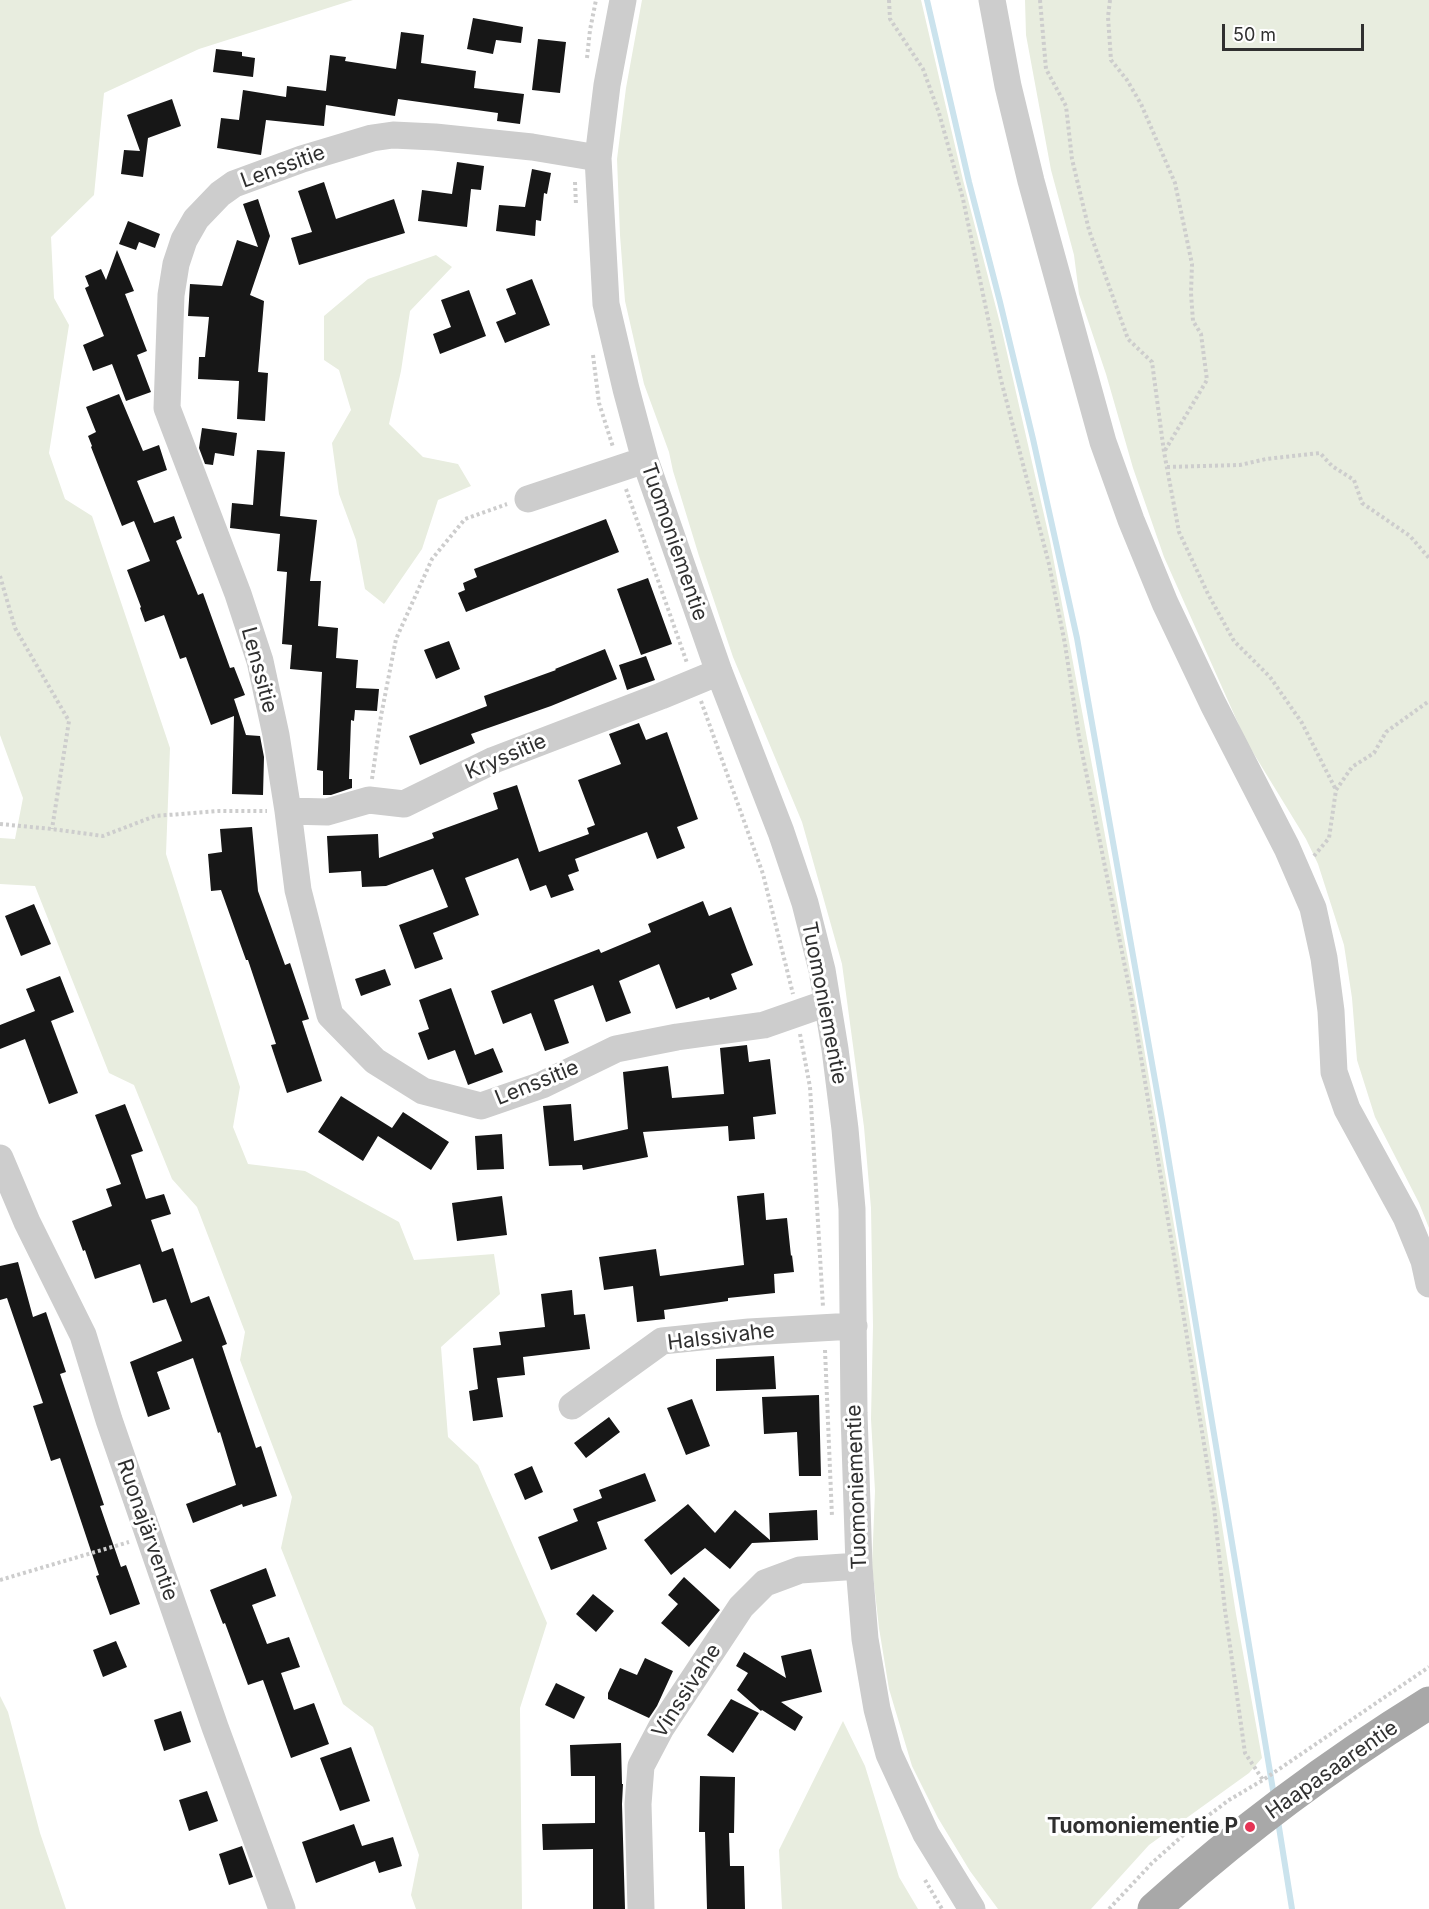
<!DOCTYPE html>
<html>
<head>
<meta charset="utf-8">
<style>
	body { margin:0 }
	#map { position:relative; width:1429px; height:1909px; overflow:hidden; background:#fff; font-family:Inter,sans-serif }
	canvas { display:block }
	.scale { position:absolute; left:1222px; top:24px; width:142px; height:27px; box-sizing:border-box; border:3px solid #303030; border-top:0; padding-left:8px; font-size:18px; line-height:21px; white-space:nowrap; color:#303030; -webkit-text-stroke:4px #fff; paint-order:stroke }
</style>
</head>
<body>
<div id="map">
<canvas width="1429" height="1909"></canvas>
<div class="scale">50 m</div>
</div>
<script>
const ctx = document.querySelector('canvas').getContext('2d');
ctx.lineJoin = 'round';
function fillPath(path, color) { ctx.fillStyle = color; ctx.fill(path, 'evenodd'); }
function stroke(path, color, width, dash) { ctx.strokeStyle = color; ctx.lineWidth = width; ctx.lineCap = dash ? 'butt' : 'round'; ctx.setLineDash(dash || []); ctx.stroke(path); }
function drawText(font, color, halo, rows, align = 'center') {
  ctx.font = font + ' Inter,sans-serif'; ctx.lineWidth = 6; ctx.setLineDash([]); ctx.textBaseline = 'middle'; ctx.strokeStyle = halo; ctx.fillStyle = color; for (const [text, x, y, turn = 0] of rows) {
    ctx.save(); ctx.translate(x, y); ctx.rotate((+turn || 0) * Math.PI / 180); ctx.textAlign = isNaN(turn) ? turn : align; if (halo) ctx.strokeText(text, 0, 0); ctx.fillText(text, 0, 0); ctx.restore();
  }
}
const green = new Path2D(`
	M0,0H353L199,49L104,93L94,195L51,237L54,298L69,325L49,453L65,499L92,516L170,748L166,854L240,1087L233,1127L248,1164L305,1171L399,1222L414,1260L494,1254L500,1294L441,1347L448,1437L478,1465L547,1623L520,1708L522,1909H416L411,1895L419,1855L373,1727L343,1704L281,1548L292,1497L240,1360L245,1332L197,1207L172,1179L134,1085L109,1073L35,886L0,884V838L15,839L23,798L0,735Z
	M642,0H921L963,180L1002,331L1050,541L1069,641L1139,1019L1184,1284L1236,1614L1262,1758L1249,1773L1149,1845L1091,1909H998L970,1871L938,1818L912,1766L889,1689L879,1628L872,1566L875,1491L871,1419L873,1326L871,1208L864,1127L842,964L802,822L733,657L699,556L673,471L669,452L644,384L625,301L620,235L617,159L626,88Z
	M1025,0H1429V1228L1419,1203L1375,1117L1357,1060L1352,998L1344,945L1318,864L1306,839L1246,741L1164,557L1133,468L1106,374L1079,294L1074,255L1051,170L1026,35Z
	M436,255L452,267L410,311L401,371L389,424L423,457L458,464L471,486L438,500L422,549L384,604L365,589L356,540L339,494L332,443L351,410L339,370L324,360V316L368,279Z
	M0,1696L8,1712L40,1833L66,1909H0Z
	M843,1721L865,1766L899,1877L918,1909H782L779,1850Z`);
const stream = new Path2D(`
	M927,0L969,182L1000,302L1033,439L1077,638L1162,1120L1274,1796
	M1278,1821L1292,1909`);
const building = new Path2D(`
	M473,18L523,27L521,43L496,40L493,54L467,49Z
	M401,32L424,35L421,63L476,71L474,88L524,94L520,124L497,121L498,113L398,99L395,116L326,105L324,126L266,120L261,155L217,148L221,118L239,120L243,90L286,97L287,86L326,91L330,55L346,57L345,61L396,69Z
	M538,39L566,42L560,93L532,90Z
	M216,49L242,52V56L255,58L253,77L213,72Z
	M172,99L181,126L148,138L143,177L121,174L124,150L140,151L127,115Z
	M457,162L484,166L481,190L471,189L467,227L418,221L422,190L452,194Z
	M532,169L551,173L547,194L544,193L541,221L536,220L535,236L496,231L499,205L525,207Z
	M324,182L336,219L394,199L405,233L299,265L291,238L312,232L298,191Z
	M258,199L270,236L250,295L264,301L258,372L268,373L265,421L237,419L239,381L198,379L199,357H205L209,317L188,316L190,284L222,286L237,240L258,247L243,204Z
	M128,221L160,234L155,248L139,242L136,250L119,244Z
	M117,250L134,291L125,294L147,351L137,355L151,392L126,401L112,364L93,371L83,345L104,336L85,288L89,286L85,276L101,269L106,280Z
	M532,279L550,325L505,343L496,322L516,314L506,289Z
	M469,290L486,336L440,354L433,334L451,327L441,300Z
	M119,394L143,451L159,445L167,470L137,481L154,523L174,516L182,538L176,541L198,595L203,593L230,668L234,667L245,695L234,699L246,735L260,736L264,757L263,795L232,794L234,716L211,725L186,657L180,659L164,615L145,622L140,608L141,607L127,570L150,561L134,521L122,526L91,447L92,446L88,436L96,432L86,407Z
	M202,428L237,433L234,456L215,453L213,465L205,464L199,448Z
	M257,450L285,452L280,516L317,520L310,581H321L318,626L338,628L336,658L358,660L356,688L379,689L377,711L355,710L354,721L351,720L349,779H352V788L331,795H323V771L317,770L322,672L290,669L292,645L282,644L287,572L277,571L280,534L230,528L232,503L253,505Z
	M606,519L619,552L466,612L458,593L465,590L463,583L477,577L474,569Z
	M648,578L672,644L641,655L617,589Z
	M449,641L460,669L436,679L424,650Z
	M605,649L617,679L551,706L471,734L475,743L420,765L409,736L487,706L484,696L556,670L555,669Z
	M646,656L655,680L627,690L619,665Z
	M639,723L646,740L667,732L698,819L677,827L685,848L657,859L647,832L575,859L579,871L568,875L574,890L551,898L546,885L530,891L518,858L465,878L479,915L433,933L443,959L415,969L399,925L448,907L433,869L386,886L362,887L361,871L329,873L327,836L378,834L379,858L434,838L432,833L498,809L493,793L517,785L539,852L589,834L587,828L595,825L578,780L621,764L609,734Z
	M252,827L258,891L285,965L290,963L309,1019L302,1021L322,1081L287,1093L271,1045L276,1044L248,960H246L221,890L211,891L208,854L222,852L220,829Z
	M703,901L709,916L731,907L747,950L753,965L731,974L737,989L710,1000L709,997L676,1009L659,964L619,981L631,1013L606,1022L593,985L554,1000L569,1043L545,1051L531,1013L503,1024L491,991L599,949L601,953L651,932L648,924Z
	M34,904L51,944L21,956L5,916Z
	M385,969L391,985L361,996L355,979Z
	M60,976L74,1012L51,1021L78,1093L49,1104L25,1039L0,1049V1025L35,1011L26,989Z
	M451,988L475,1055L493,1048L503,1072L468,1085L455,1050L428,1060L418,1033L429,1029L419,1000Z
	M747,1045L749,1062L770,1059L776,1114L753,1117L755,1139L729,1141L728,1126L643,1132L648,1157L583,1170L582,1165L549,1166L543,1106L571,1104L574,1141L628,1129L623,1072L668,1066L672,1098L724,1094L720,1048Z
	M341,1096L392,1128L403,1112L449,1142L431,1170L378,1136L363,1161L318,1132Z
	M125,1104L143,1151L131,1155L146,1199L164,1194L171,1214L151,1220L162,1252L173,1248L191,1303L209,1296L227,1344L222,1346L256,1448L261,1446L277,1496L243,1507L242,1504L193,1523L186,1504L236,1485L220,1432L218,1433L193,1358L157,1372L170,1409L148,1417L130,1362L182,1341L166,1299L153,1303L140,1264L95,1279L85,1250L83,1251L72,1221L112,1206L106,1189L121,1184L95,1115Z
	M502,1134L504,1169L477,1170L475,1136Z
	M764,1193L766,1220L787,1218L791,1256L792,1255L794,1272L774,1274L775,1293L728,1298V1301L664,1310L665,1319L637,1322L633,1286L604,1290L599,1257L656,1249L660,1276L744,1265L737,1196Z
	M502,1196L507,1235L457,1241L452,1203Z
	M18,1262L33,1317L46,1312L66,1372L60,1374L104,1505L100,1506L121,1567L126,1565L140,1604L110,1615L96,1576L99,1575L60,1458L51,1461L33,1406L43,1403L7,1298L0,1300V1266Z
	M572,1290L574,1315L585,1314L590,1349L523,1357L525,1375L497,1378L503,1417L473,1421L469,1391L478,1389L473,1348L501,1345L499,1332L545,1327L541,1294Z
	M774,1356L776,1389L716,1391V1359Z
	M819,1395L821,1476H799L797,1432L764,1434L762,1397Z
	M692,1399L710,1446L686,1455L667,1408Z
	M609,1417L620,1432L586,1458L574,1443Z
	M532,1466L543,1492L525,1500L514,1474Z
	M645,1473L656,1501L597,1522L607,1549L551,1570L538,1537L578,1521L573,1509L602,1498L599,1490Z
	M688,1504L715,1533L735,1510L770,1540L769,1513L817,1510L818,1540L752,1543L730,1569L705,1548L671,1575L644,1540Z
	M266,1568L276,1596L252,1605L267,1644L289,1637L300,1667L281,1673L294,1710L314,1703L329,1744L291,1758L263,1680L248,1685L225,1623L223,1624L210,1590Z
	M684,1577L720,1610L689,1647L661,1623L678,1604L668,1595Z
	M593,1594L614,1611L596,1632L576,1614Z
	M116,1641L127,1667L103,1677L93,1650Z
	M811,1649L822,1692L781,1702L803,1717L795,1731L762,1710L761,1711L737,1690L748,1673L736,1666L744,1652L786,1678L781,1656Z
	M645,1658L673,1671L657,1706L649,1718L608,1699V1693L620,1668L637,1675Z
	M556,1683L585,1697L574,1719L545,1705Z
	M731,1699L759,1713L733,1753L707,1735Z
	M181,1711L191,1742L164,1751L154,1720Z
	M621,1743L622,1784H623L622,1804L625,1909H593V1849L543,1850L542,1824L595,1823V1776H571L570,1745Z
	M351,1747L370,1801L340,1811L320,1758Z
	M700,1776L735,1777L734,1833H729L730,1866H744L745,1909H707L705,1832H699Z
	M207,1791L218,1821L189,1831L179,1800Z
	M354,1824L362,1846L393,1837L402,1866L379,1873L375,1861L316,1883L302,1842Z
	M242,1846L253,1877L229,1885L219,1854Z`);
const path = new Path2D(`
	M889,0L890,19L923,69L939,113L963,199L1001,380L1049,564L1065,644L1079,737L1131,997L1176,1268L1214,1507L1225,1610L1245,1753L1263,1780
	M1040,0L1046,69L1066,106L1072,159L1089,230L1128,339L1152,362L1164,452L1179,532L1208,594L1234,641L1270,677L1302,723L1336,790
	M1110,0L1108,17L1111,60L1127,80L1141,104L1175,183L1192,264L1191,293L1193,321L1201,334L1207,380L1164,452
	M587,58L590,30L596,0
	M575,182L576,205
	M593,355L599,403L613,447
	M1167,467L1240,465L1266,459L1320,453L1332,466L1354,480L1362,503L1410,536L1429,558
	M626,489L687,663
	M0,576L15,628L69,721L52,829
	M701,701L763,874L793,994
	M372,779L381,716L396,639L432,559L465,519L507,504
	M0,824L52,829L103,836L155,816L219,811H267
	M1314,856L1329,838L1336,790L1352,767L1374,753L1386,732L1429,701
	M800,1034L810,1087L823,1307
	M825,1350L832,1517
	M0,1580L129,1542
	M925,1880L942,1909
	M1109,1909L1152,1863L1189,1830L1229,1800L1263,1780L1429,1667`);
const minor = new Path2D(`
	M623,0L607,85L598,158L606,304L626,389L645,460L719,672L781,832L805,903L822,970L835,1049L845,1129L852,1209L854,1413L859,1566L865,1639L877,1709L889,1754L926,1834L972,1909
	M992,0L1008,86L1031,181L1103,442L1131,520L1165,603L1213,704L1287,848L1313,908L1324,958L1331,1011L1334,1072L1347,1109L1406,1217L1424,1261L1429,1284
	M598,158L532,147L435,137L393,135L372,138L302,159L234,184L220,194L196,219L184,240L176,264L171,295L167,408L238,594L260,661L276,735L288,811L298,890L330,1015L375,1061L423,1091L481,1106L542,1085L616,1049L677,1037L764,1025L827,1003
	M528,499L645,460
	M288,811L327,812L369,800L404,804L494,760L661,696L719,672
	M0,1158L27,1222L83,1335L109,1420L215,1727L282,1909
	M572,1406L662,1341L749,1332L854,1326
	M641,1909L638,1804L641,1766L661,1728L741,1607L765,1583L800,1570L859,1566`);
const major = new Path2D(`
	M1154,1909C1239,1832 1332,1763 1429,1703`);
const markers = [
	[1250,1827,6,"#e53455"]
];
const streetNames = [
	["Lenssitie",283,167,-20],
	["Tuomoniementie",674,542,71],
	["Lenssitie",259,670,75],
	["Kryssitie",506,757,-23],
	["Tuomoniementie",824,1003,79],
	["Lenssitie",537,1083,-22],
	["Halssivahe",721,1337,-7],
	["Tuomoniementie",857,1487,-92],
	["Ruonajärventie",147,1530,71],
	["Vinssivahe",687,1691,-57],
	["Haapasaarentie",1332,1770,-35]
];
const poiNames = [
	["Tuomoniementie P",1238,1827]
];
fillPath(green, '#e8eddf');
stroke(stream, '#cbe3ed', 6);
fillPath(building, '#171717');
stroke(path, '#cdcdcd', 4, [3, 3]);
stroke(minor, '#cdcdcd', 27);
stroke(major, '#a8a8a8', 33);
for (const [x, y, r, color] of markers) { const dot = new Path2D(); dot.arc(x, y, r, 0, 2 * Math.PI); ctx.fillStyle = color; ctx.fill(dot); stroke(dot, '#fff', 2); }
drawText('21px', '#303030', '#fff', streetNames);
drawText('bold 21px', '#303030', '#fff', poiNames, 'right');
</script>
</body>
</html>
